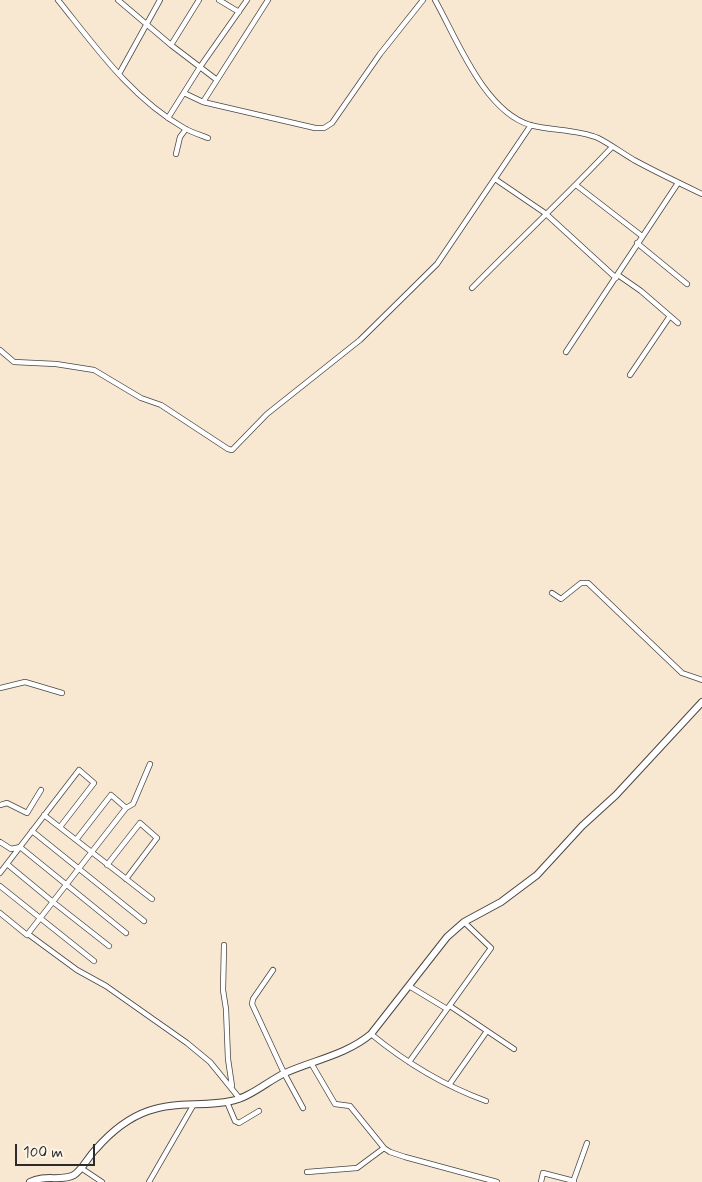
<!DOCTYPE html>
<html>
<head>
<meta charset="utf-8">
<style>
	body { margin:0 }
	#map { position:relative; width:702px; height:1182px; overflow:hidden; background:#f8e8d2; font-family:Mynerve,sans-serif }
	canvas { display:block }
	.scale { position:absolute; left:15px; top:1144px; width:80px; height:22px; box-sizing:border-box; border:2px solid #2b2b2b; border-top:0; padding-left:6px; font-size:15px; line-height:18px; white-space:nowrap; color:#2b2b2b; -webkit-text-stroke:4px #fcf5e5; paint-order:stroke }
</style>
</head>
<body>
<div id="map">
<canvas width="702" height="1182"></canvas>
<div class="scale">100 m</div>
</div>
<script>
const ctx = document.querySelector('canvas').getContext('2d');
ctx.lineJoin = 'round';
function stroke(path, color, width, dash) { ctx.strokeStyle = color; ctx.lineWidth = width; ctx.lineCap = dash ? 'butt' : 'round'; ctx.setLineDash(dash || []); ctx.stroke(path); }
const minor = new Path2D(`
	M58,0C95,46 131,98 184,128C191,132 200,135 208,138
	M118,0L171,45L217,80
	M219,0L239,12
	M435,0C457,39 484,111 530,125C552,131 577,129 598,138C610,144 622,153 634,160C656,172 679,183 702,194
	M171,45L199,0
	M119,74L160,0
	M184,93L203,102L315,128H324L332,123L380,54L423,0
	M203,102L268,0
	M168,118L200,67L247,0
	M176,154L180,137L186,129
	M495,179L545,213L616,278
	M576,185L642,236
	M637,243L687,284
	M618,275L641,291L678,323
	M472,288C519,240 567,195 612,147
	M0,350L14,362L56,364L94,370L141,398L161,405L228,449L232,450L267,414L360,340L437,264L531,125
	M566,352L678,183
	M630,375L670,316
	M552,593L561,599L581,583H588L682,673L702,680
	M0,688L25,682L62,693
	M0,805L7,803L27,813L41,790
	M44,815L152,899
	M32,831L144,921
	M76,840L111,795L126,808
	M0,842L11,849L20,847L126,933
	M7,864L53,902L109,946
	M107,865L140,823L157,838L126,879
	M0,873L79,770L94,783L60,827
	M0,886L94,961
	M0,913L27,935L126,808L133,804L150,764
	M28,934L77,970L106,986L187,1043L210,1062L240,1099
	M224,945L223,990L226,1009L228,1059L232,1086
	M273,970L253,999L252,1004L284,1073L303,1108
	M409,986L447,1009
	M450,1006L514,1049
	M371,1034C405,1062 445,1086 486,1101
	M409,1062L491,948L464,922
	M311,1063L335,1104L350,1106L384,1148L390,1152L405,1157L497,1182
	M449,1085L487,1031
	M227,1102L235,1121L239,1123L259,1111
	M81,1168L102,1182
	M307,1172L357,1168L384,1148
	M149,1182L194,1104
	M541,1182L543,1173L574,1181
	M573,1182L587,1143`);
const secondary = new Path2D(`
	M30,1182C45,1174 61,1182 74,1175C83,1169 88,1157 96,1149C110,1133 128,1118 148,1111C175,1101 204,1107 231,1101C249,1098 268,1081 285,1073C314,1060 346,1055 371,1034L447,937L464,922L501,902L537,875L582,826L616,795L702,702`);
stroke(minor, '#4a4744', 6);
stroke(secondary, '#4a4744', 8);
stroke(minor, '#fff', 4.5);
stroke(secondary, '#fff', 6);
</script>
</body>
</html>
